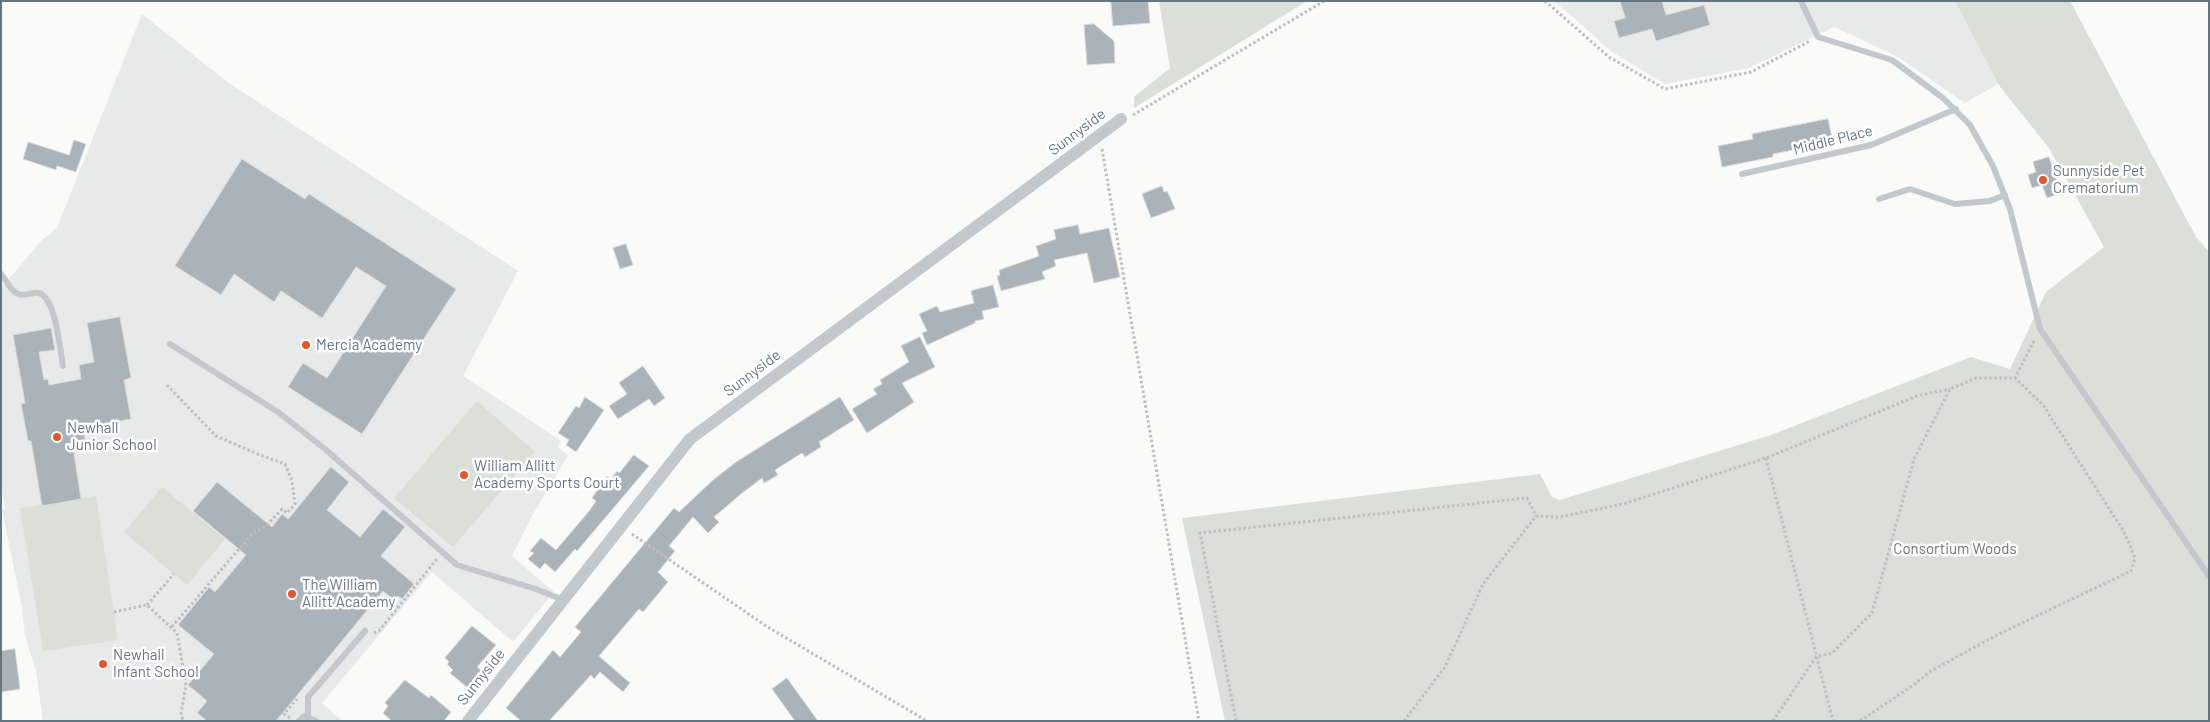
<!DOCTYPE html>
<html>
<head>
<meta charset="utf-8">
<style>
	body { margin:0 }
	#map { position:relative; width:2210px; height:722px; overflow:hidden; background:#fafaf8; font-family:Barlow,sans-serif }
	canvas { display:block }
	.frame { position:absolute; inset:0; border:2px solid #657683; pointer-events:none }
</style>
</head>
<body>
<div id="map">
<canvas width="2210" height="722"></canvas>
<div class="frame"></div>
</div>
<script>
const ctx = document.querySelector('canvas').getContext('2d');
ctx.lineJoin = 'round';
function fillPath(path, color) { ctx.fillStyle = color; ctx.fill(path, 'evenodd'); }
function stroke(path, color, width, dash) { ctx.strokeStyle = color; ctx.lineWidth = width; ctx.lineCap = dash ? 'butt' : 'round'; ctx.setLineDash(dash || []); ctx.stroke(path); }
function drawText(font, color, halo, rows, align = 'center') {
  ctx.font = font + ' Barlow,sans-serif'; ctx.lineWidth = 5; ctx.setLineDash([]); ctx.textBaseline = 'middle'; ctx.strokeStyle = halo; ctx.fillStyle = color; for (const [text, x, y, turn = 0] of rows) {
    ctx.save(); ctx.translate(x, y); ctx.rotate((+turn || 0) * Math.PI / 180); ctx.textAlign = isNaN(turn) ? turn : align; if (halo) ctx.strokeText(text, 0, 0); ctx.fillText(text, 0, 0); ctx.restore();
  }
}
const built = new Path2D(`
	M1554,1H1955L1998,84L1965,103L1898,57L1834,27L1749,68L1665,84L1612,52Z
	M142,14L226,81L518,271L463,376L561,441L558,447L568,455L532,516L512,556L554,592L513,642L432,572L322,703L342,721H43L36,671L25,636L22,607L2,510L5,508L1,487V288L42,240L57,228Z`);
const green = new Path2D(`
	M1159,1H1307L1134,108V97L1170,68Z
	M1955,1H2070L2196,237L2209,252V721H1225L1182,518L1540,474L1552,497L1560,500L1771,435L1971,357L2010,369L2046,292L2104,247L2049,148L1998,84Z
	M477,401L535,452L453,547L394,498Z
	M162,487L225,539L187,585L124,532Z
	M96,496L118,640L43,651L20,508Z`);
const building = new Path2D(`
	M1111,1H1148L1150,23L1113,26Z
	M1620,1H1662L1666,15L1704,5L1710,25L1656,41L1652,29L1619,38L1614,21L1625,18Z
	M1094,24L1114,41L1115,63L1087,65L1084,25Z
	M1828,119L1833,142L1773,154V157L1722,167L1718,146L1753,139L1752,134Z
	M74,140L86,144L76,172L57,166L56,170L23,159L28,142L69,155Z
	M2049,157L2061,193L2047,198L2042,185L2032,188L2028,175L2036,172L2033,162Z
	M242,159L305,199L309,194L456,289L362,434L288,387L303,363L327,378L386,286L356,267L322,318L281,291L274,302L234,274L221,295L175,266Z
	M1162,186L1164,192L1167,191L1170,197L1175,209L1151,218L1142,194Z
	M1078,225L1080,234L1109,228L1120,277L1094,283L1087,253L1054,260L1056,266L1042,272L1045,279L1001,291L997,276L1000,275L999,270L1039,256L1036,246L1056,239L1054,230Z
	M626,244L633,265L620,269L613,248Z
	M993,285L999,307L982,311L984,319L975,321V323L927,345L922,333L927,331L919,314L937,306L940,312L974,303L971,291Z
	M120,317L131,378L124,380L131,419L83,428L86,445L73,447L81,499L42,506L31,441H28L21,404L25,403L13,335L51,328L55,350L39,352L44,380L48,379L49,385L81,379L79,365L94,362L87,323Z
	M920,337L935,367L902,383L914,402L867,433L852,409L877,394L873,389L882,384L880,380L909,362L901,346Z
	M643,366L665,398L654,406L649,399L618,419L609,406L627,394L619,383Z
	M585,397L604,410L576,452L566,445L569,440L558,433L576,406L579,408Z
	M840,397L854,420L819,442L821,447L805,457L802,453L775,470L778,475L764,483L762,478L741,494L714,517L719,522L708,533L693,517L669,546L675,551L658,572L668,582L643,612L639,609L599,656L630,683L623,692L600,672L594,679L591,675L549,721H521L506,708L553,650L560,657L581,632L575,627L674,508L679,512L713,480L736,462Z
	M634,455L649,466L577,551L575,549L555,572L545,563L540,569L528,559L534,553L530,551L541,538L556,550L590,510L596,501L592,498L607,476L611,479L617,471L619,473Z
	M331,467L349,482L327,510L360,537L383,509L405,527L381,556L414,584L402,599L398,596L394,600L383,591L276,721H207L197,713L207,701L188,685L214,654L178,625L209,587L215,592L246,555L193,511L217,482L272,527L282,514L288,519Z
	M472,626L496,645L477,667L483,672L469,689L450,673L453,670L447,664L449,662L445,658Z
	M15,649L20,689L1,692V651Z
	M787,678L818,721H795L772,689Z
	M405,680L429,698L431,695L451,712L444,721H392L383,713L388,706L385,703Z`);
const path = new Path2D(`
	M1545,1L1609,57L1665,89L1751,72L1810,41
	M1133,115L1324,1
	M1102,149L1199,721
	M167,385L216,436L260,455L285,464L292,481L295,504L287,513L282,509L266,526L252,534L171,628
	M1766,458L1833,721
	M632,534L766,626L927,721
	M147,605L174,574
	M114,612L147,605L177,633L186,685L181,713L183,721
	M374,633L379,631L437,559
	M290,718L284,714L297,699
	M1236,721L1200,533L1527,498L1536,516
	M1404,721L1445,667L1483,584L1536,516L1560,517L1623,504L1766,458L1917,396L1950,389
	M1773,721L1816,657L1832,653L1872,613L1914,459L1950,389L1976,378H2015L2035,339
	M1860,721L1912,686L1931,671L1997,635L2131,571L2135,558L2124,532L2043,405L2015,378`);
const lane = new Path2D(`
	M1801,1L1818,37L1892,60L1943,98L1970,125L1993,166L2010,209L2040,329L2209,576
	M1742,174L1871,145L1956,109
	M1879,199L1910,189L1955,204L1990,201L2005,195
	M1,274C7,281 12,295 23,295C28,295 34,292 39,293C56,298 60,350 63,366
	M170,344L278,412L325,449L457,565L536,589L563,600
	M308,716V697L365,631
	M299,721L304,716L316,721`);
const street = new Path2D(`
	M468,721L690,439L1121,119`);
const markers = [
	[2043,180,5,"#e4572e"],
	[306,345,5,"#e4572e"],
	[57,437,5,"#e4572e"],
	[464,475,5,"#e4572e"],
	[292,594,5,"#e4572e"],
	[103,664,5,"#e4572e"]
];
const streetNames = [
	["Sunnyside",1077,132,-37],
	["Middle Place",1833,140,-14],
	["Sunnyside",752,373,-37],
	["Sunnyside",481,677,-52]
];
const poiNames = [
	["Sunnyside Pet",2053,171],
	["Crematorium",2053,188],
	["Mercia Academy",316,345],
	["Newhall",67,428],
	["Junior School",67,445],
	["William Allitt",474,466],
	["Academy Sports Court",474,483],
	["The William",302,585],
	["Allitt Academy",302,602],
	["Newhall",113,655],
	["Infant School",113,672]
];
const parkNames = [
	["Consortium Woods",1955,549]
];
fillPath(built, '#e8e9e9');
fillPath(green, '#dadfd7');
fillPath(building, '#aab3b9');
stroke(building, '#dcdcda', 1);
stroke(path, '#bbbfc2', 3, [2.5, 2.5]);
stroke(lane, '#c3c8cc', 6);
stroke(street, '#c3c8cc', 12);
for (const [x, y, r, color] of markers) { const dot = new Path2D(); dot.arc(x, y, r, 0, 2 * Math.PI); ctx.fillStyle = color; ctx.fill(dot); stroke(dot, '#fff', 2); }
drawText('15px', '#657683', '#fff', streetNames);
drawText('15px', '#657683', '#fff', poiNames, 'left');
drawText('15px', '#687a64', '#fff', parkNames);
</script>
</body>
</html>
